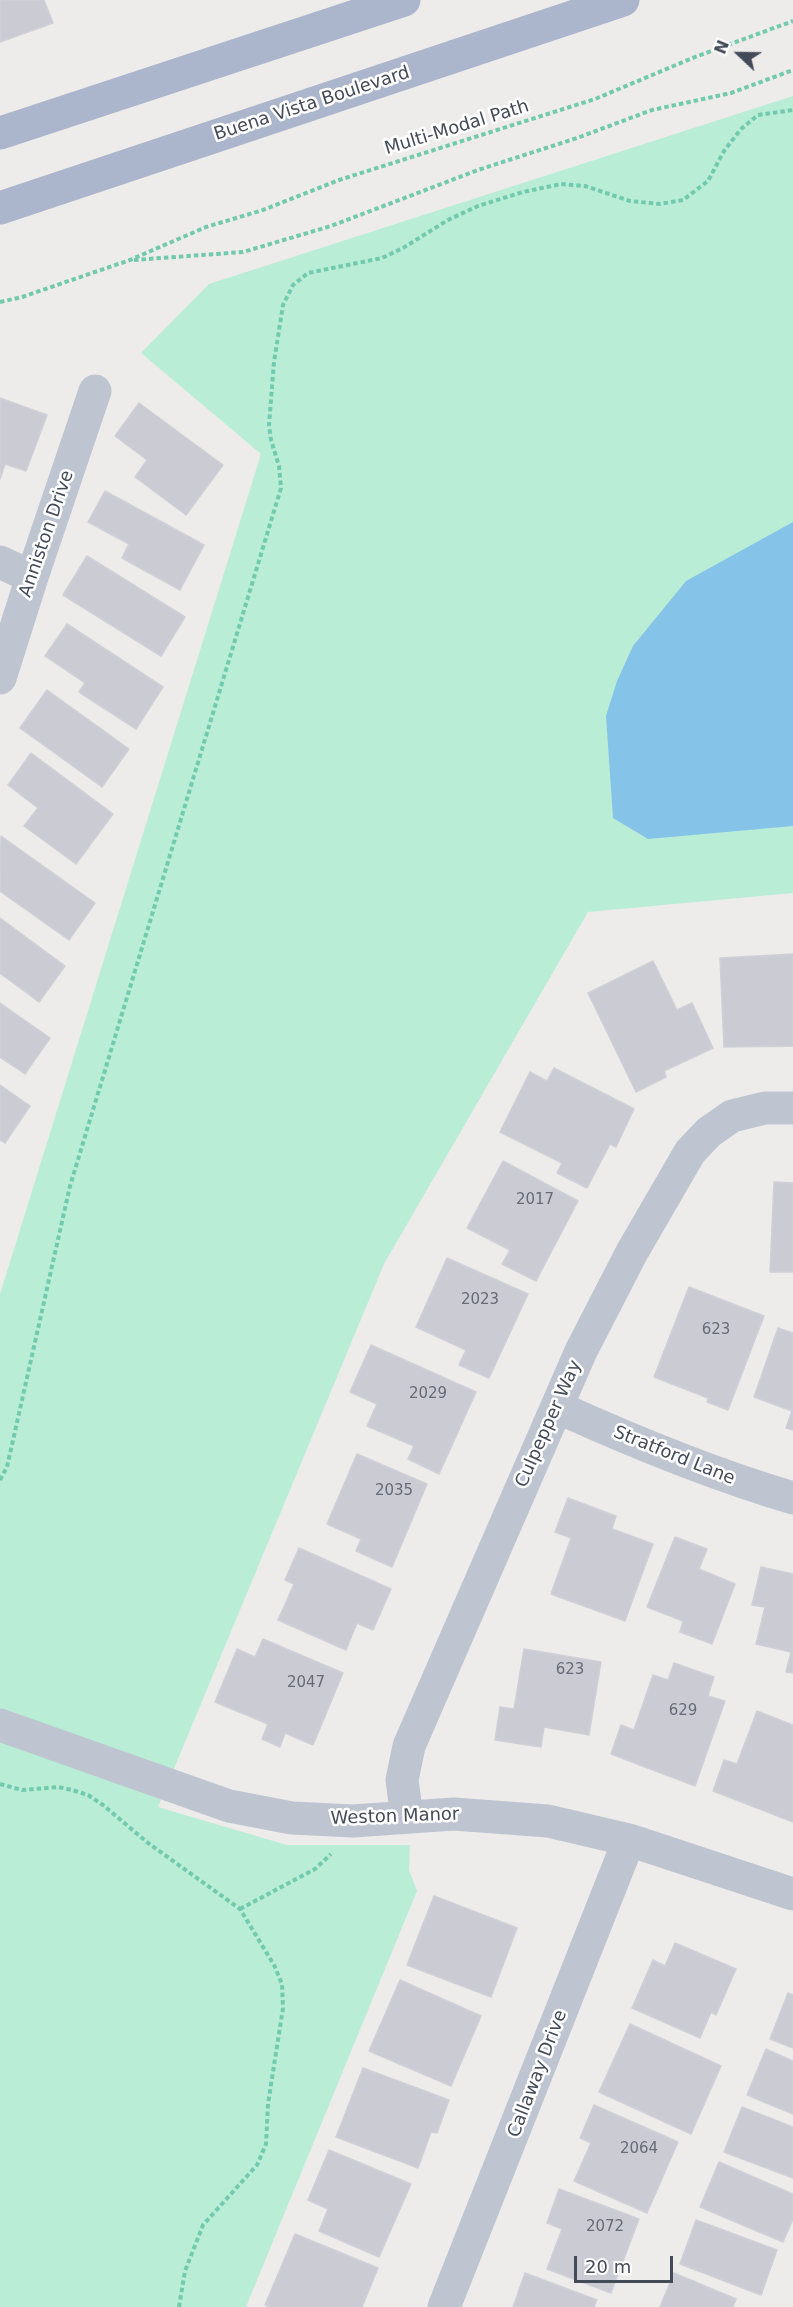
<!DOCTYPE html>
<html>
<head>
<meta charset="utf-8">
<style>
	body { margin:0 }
	#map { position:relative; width:793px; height:2307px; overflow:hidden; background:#eeeceb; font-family:"DejaVu Sans",sans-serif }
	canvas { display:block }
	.north { position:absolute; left:709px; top:24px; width:60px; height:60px; -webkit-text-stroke:4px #fff; paint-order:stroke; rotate:292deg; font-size:16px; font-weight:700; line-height:24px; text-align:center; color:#444b58 }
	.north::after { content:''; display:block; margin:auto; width:21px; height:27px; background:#444b58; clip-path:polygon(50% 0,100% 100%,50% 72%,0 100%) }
	.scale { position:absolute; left:574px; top:2256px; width:99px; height:27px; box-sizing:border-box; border:3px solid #444b58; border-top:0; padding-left:8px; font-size:18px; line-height:21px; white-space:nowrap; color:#444b58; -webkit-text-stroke:4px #fff; paint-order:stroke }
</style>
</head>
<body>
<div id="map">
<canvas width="793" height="2307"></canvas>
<div class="north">N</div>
<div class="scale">20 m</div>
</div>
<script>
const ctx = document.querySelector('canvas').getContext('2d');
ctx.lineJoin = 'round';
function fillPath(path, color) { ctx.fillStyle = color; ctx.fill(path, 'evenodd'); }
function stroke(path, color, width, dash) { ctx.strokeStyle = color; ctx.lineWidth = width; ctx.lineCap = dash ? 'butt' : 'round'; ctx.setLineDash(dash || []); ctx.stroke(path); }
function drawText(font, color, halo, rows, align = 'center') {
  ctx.font = font + ' "DejaVu Sans",sans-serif'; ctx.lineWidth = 5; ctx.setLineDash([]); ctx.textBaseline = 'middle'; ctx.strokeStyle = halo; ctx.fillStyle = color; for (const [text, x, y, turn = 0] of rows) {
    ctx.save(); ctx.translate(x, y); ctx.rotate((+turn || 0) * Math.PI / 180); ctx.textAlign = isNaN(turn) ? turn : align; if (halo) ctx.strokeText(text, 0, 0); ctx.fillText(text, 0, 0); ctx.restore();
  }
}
const green = new Path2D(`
	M793,96V893L588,912L384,1264L158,1807L287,1845H410L409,1870L417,1891L246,2307H0V1294L261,454L141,353L209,284Z`);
const water = new Path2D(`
	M793,522V826L648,839L613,818L606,716L617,681L633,646L686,581Z`);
const building = new Path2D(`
	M0,0H44L53,23L0,42Z
	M0,398L47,415L26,471L5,464L0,479Z
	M139,403L223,465L186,515L135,477L147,460L115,436Z
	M105,491L204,545L180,590L122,558L129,544L88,522Z
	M87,556L185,617L161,656L63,595Z
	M67,624L163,687L136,729L79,692L85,683L45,656Z
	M47,690L129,749L102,787L20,728Z
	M31,753L113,814L76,864L24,826L38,808L8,785Z
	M1,836L95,903L69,940L0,891Z
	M0,918L65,966L39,1002L0,973Z
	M793,954V1046L724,1047L720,958Z
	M653,961L677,1010L692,1003L713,1048L664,1071L666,1077L636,1092L588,993Z
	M0,1003L50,1038L25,1074L0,1057Z
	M554,1068L634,1109L616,1147L610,1144L587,1188L557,1173L562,1163L500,1132L530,1072L547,1081Z
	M0,1085L30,1106L5,1143L0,1140Z
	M503,1161L578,1201L536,1281L502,1264L510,1250L467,1228Z
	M774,1182L793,1183V1272H770Z
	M447,1258L528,1294L489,1378L459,1365L466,1350L416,1327Z
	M689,1287L764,1316L728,1410L707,1402L708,1398L654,1377Z
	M778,1328L793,1333V1430L786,1428L792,1411L754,1397Z
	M371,1345L476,1392L439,1474L408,1459L414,1446L367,1426L377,1404L350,1392Z
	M357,1454L427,1484L392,1567L356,1551L361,1539L327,1524Z
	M568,1498L616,1516L612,1529L653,1544L625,1621L551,1594L571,1538L555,1532Z
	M675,1537L707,1549L699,1569L735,1584L712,1644L680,1632L683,1621L647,1607Z
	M299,1548L391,1589L373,1630L357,1623L346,1650L278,1620L294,1584L285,1580Z
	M761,1567L793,1574V1673L786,1672L791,1652L756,1644L765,1607L752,1605Z
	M263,1639L343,1673L313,1745L285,1733L280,1747L262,1739L268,1724L215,1702L237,1649L255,1657Z
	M524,1649L601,1662L589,1735L544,1727L541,1747L495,1740L500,1707L514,1709Z
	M674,1663L714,1677L708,1696L725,1701L695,1786L611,1754L621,1725L634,1730L653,1675L668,1680Z
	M757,1711L793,1725V1822L713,1791L724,1760L737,1764Z
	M434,1896L517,1928L491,1997L407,1965Z
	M675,1943L736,1969L716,2015L711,2012L700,2038L632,2008L653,1960L665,1966Z
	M400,1980L481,2016L451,2086L369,2051Z
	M788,1993L793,1995V2048L770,2039Z
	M630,2024L721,2066L691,2134L599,2092Z
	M766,2049L793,2061V2114L747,2095Z
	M363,2068L449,2100L437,2133L431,2132L418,2168L336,2137Z
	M594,2105L678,2142L647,2213L574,2181L591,2143L580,2138Z
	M742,2107L793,2127V2178L724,2152Z
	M329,2150L411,2184L379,2257L319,2231L328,2209L308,2200Z
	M719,2162L793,2194V2219L783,2242L700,2207Z
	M559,2189L639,2219L611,2293L547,2269L562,2229L547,2223Z
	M696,2220L777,2250L761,2295L680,2264Z
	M295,2234L378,2268L362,2307H271L265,2305Z
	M525,2273L597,2300L594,2307H513Z
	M674,2273L736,2299L733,2307H660Z`);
const path = new Path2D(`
	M134,260L243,252L331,226L478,170L577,138L652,110L731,93L793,70
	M0,302L22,297L130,260L206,227L263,210L339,180L595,99L695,57L793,21
	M0,1480L7,1467L70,1186L281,488L279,466L271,440L269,425L274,362L283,305L293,285L308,273L382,258L403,248L448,220L478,206L523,192L561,184L585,186L630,201L660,204L683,200L708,181L724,151L741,129L758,115L793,110
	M0,1784L22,1790L58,1787L72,1790L88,1795L103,1805L148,1843L240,1909L274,1965L282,1984L283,2008L268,2104L266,2144L257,2165L203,2225L185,2271L179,2307
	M240,1909L315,1869L331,1854`);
const minor = new Path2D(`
	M0,562L32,577
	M0,678L32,577L95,391
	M557,1407C634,1442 712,1474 793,1498
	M0,1725L229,1806L292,1818L353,1821L454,1814L548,1821L629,1840L793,1894
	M407,1817L402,1780L409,1746L581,1351L632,1252L690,1152L709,1132L732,1116L765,1108H793
	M444,2307L629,1840`);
const major = new Path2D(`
	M0,133L404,0
	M0,208L623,0`);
const numberNames = [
	["2017",535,1200],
	["2023",480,1300],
	["623",716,1330],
	["2029",428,1394],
	["2035",394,1491],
	["623",570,1670],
	["2047",306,1683],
	["629",683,1711],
	["2064",639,2149],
	["2072",605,2227]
];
const streetNames = [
	["Buena Vista Boulevard",312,104,-18],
	["Multi-Modal Path",457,128,-17],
	["Anniston Drive",47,534,-71],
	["Culpepper Way",549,1424,-66],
	["Stratford Lane",674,1456,22],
	["Weston Manor",395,1817,-2],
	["Callaway Drive",538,2074,-69]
];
fillPath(green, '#b9edd6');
fillPath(water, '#86c3e9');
fillPath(building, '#cbccd3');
stroke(building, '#cfd0d7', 1.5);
stroke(path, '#72caae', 4, [4.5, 3]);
stroke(minor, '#bec5d1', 33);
stroke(major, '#abb5cb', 33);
drawText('15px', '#666b77', null, numberNames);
drawText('18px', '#444b58', '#fff', streetNames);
</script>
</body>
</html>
